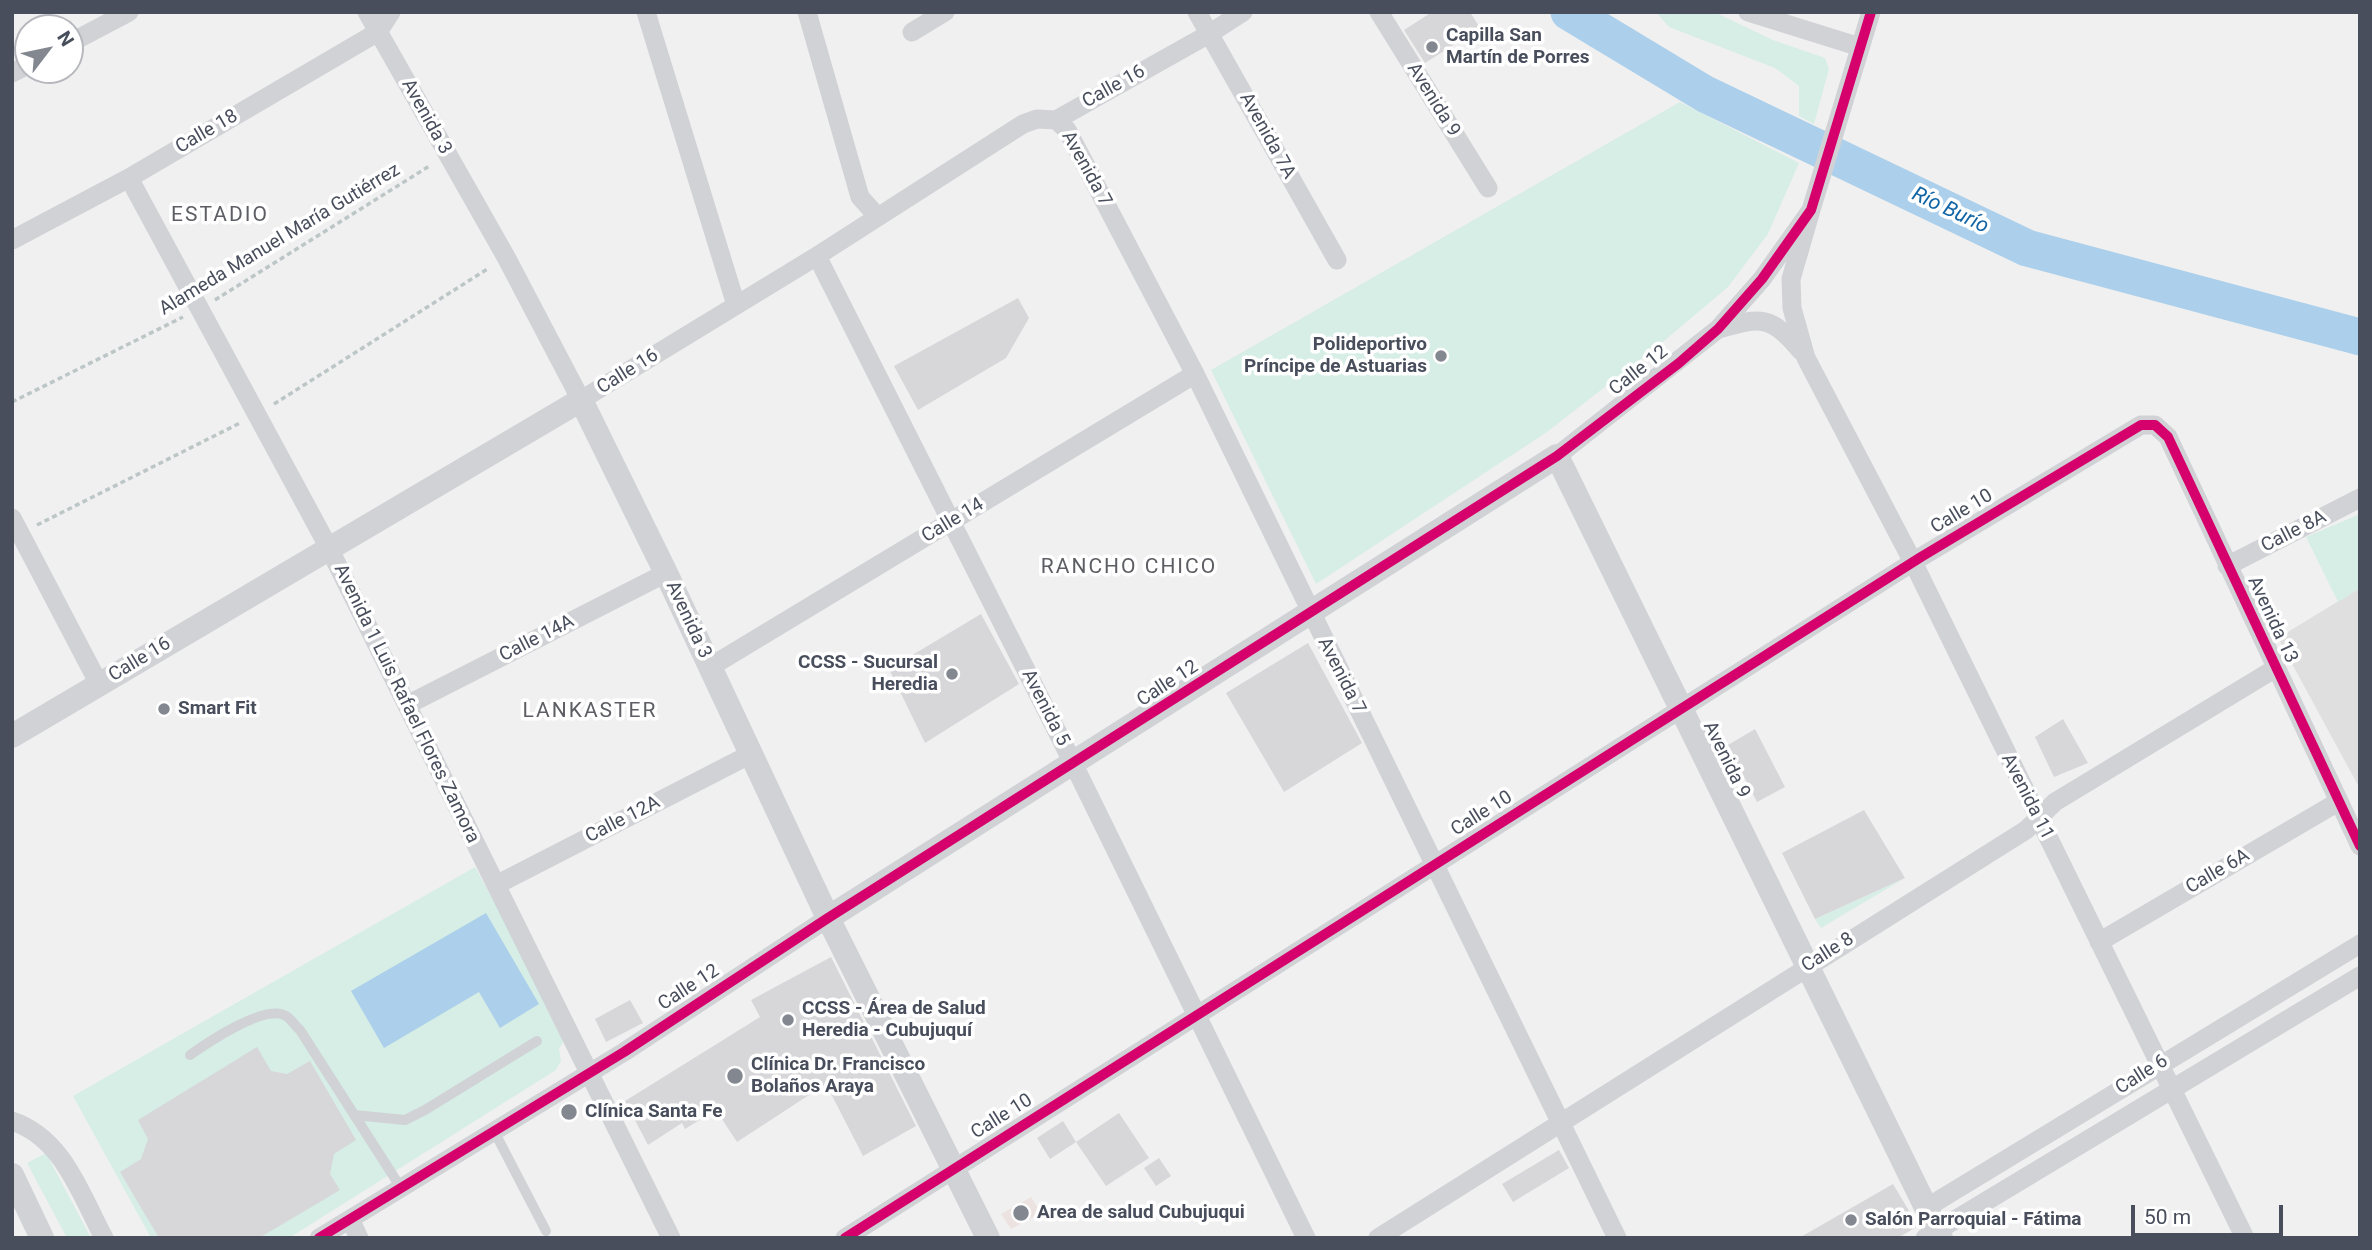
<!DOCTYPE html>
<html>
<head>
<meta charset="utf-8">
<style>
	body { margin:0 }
	#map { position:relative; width:2372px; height:1250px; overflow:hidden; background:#f1f0f0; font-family:Roboto,sans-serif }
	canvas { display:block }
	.frame { position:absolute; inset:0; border:14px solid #484e5c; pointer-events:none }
	.north { position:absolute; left:14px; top:14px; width:70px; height:70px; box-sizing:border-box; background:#fff; border:2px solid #b6b8be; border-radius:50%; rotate:58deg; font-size:19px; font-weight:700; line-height:28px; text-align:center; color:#484e5c }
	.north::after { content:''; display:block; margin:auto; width:24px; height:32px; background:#838790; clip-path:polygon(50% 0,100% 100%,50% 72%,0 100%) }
	.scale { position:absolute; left:2131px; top:1205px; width:152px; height:32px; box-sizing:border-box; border:4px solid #484e5c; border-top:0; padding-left:9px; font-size:21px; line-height:24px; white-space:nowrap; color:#484e5c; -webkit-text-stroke:5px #fff; paint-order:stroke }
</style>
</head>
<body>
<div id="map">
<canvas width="2372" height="1250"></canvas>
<div class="frame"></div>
<div class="north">N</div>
<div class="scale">50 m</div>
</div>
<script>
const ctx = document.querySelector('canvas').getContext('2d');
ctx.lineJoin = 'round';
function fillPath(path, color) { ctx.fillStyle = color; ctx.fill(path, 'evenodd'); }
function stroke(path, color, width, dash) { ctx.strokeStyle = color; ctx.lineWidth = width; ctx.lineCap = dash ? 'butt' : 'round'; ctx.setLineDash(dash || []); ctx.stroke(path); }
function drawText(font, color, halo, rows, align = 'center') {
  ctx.font = font + ' Roboto,sans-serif'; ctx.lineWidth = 7; ctx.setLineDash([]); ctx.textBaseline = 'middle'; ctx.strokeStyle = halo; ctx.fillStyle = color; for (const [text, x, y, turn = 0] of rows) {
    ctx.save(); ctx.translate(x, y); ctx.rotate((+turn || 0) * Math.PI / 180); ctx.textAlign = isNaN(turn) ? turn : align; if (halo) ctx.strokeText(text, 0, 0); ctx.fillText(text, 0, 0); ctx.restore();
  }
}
const education = new Path2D(`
	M2360,588V789L2278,638Z`);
const medical = new Path2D(`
	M1031,1197L1041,1213L1011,1229L1001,1214Z`);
const green = new Path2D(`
	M1656,12H1714L1773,40L1825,58L1829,69L1814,124L1799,116V86L1775,68L1669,27Z
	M1680,102L1799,163L1768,234L1728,287L1664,341L1547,432L1316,584L1211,370Z
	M2360,514V588L2338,602L2306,537Z
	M475,867L568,1035L559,1049L561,1061L556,1070L289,1238H151L73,1096Z
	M1905,878L1821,928L1815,919Z
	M46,1153L91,1238H67L27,1163Z`);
const water = new Path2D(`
	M486,913L539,1004L500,1028L479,992L384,1048L351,991Z`);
const river = new Path2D(`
	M1569,12L1705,94L2027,248L2360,337`);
const building = new Path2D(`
	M1432,12H1470L1480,28L1425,63L1404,30Z
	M1018,298L1029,318L1006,358L918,410L894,366Z
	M981,614L1019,684L925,743L889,669Z
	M1308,643L1362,743L1284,792L1226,693Z
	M2063,719L2088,763L2054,777L2035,737Z
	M1755,729L1785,787L1757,802L1728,745Z
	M1864,810L1905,878L1815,919L1782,853Z
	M831,957L916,1126L863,1156L826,1084L737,1142L716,1110L685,1129L682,1123L648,1145L625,1101L760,1017L751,1000Z
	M630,1000L643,1023L606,1042L595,1019Z
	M257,1047L271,1071L287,1074L310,1061L356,1140L334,1154L330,1174L340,1190L259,1238H159L120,1172L141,1159L148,1139L138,1120Z
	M1119,1113L1149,1158L1106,1186L1076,1142Z
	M1063,1121L1076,1142L1050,1159L1037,1138Z
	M1559,1150L1569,1168L1513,1202L1502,1184Z
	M1159,1158L1171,1176L1156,1186L1144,1168Z
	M1893,1184L1918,1226L1898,1238H1799Z`);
const path = new Path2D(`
	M215,300L431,165
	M12,402L183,317
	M274,404L489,268
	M37,525L240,423`);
const service = new Path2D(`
	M190,1055C207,1043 263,1005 284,1015C290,1017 295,1026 300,1030L401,1188
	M354,1115L405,1120L425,1110L537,1041
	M494,1131L546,1231`);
const minor = new Path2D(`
	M367,12L506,257L581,400L817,256L1023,124L1037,119L1056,120L1209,34L1243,12
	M646,12L736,305
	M807,12L860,197L877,216
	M1197,12L1337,260
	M1379,12L1488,188
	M1748,12L1860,47
	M912,32L945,12
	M70,43L129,12
	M12,73L28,65
	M1056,120L1067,130L1195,374L1617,1238
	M129,178L329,548L671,1238
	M1811,210L1791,279L1792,308L1806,358L1913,562L2245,1238
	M12,240L129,178L378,32L391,12
	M817,256L1074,765L1306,1238
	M1719,329C1762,316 1771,316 1801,351
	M1557,456L1718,329L1762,279L1811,210L1871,12
	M12,518L99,684
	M2227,566L2360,498
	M710,667L1195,374
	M407,705L666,573
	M496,885L751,754
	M2099,942L2338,802
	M12,1121C63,1138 80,1193 104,1238
	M1926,1208L2360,944
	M350,1219L359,1238
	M319,1238L624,1052L828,918
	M845,1238L1921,557L2141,425H2155L2168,437L2360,846
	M1378,1238L2026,830L2055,802L2276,668
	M1925,1238L2360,976`);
const tertiary = new Path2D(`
	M12,736L581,400L666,573L828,918L988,1238
	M828,918L1557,456L1941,1238
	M12,1175L42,1238`);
const cycleway = new Path2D(`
	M319,1238L624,1052L828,918L1557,456L1679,363L1718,329L1762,279L1811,210L1871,12
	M845,1238L1921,557L2141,425H2155L2168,437L2360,846`);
const markers = [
	[1432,47,7,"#838790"],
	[1441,356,7,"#838790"],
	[952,674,7,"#838790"],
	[164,709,7,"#838790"],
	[788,1020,7,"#838790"],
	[735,1076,9,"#838790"],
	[569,1112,9,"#838790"],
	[1021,1213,9,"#838790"],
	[1851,1220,7,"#838790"]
];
const poiNames = [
	["Capilla San",1446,36],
	["Martín de Porres",1446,58],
	["Polideportivo",1427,345,"right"],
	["Príncipe de Astuarias",1427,367,"right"],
	["CCSS - Sucursal",938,663,"right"],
	["Heredia",938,685,"right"],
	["Smart Fit",178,709],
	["CCSS - Área de Salud",802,1009],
	["Heredia - Cubujuquí",802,1031],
	["Clínica Dr. Francisco",751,1065],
	["Bolaños Araya",751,1087],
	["Clínica Santa Fe",585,1112],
	["Area de salud Cubujuqui",1037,1213],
	["Salón Parroquial - Fátima",1865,1220]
];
const streetNames = [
	["Calle 16",1114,87,-29],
	["Avenida 9",1433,100,58],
	["Avenida 3",426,117,61],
	["Calle 18",207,132,-30],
	["Avenida 7A",1267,136,61],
	["Avenida 7",1086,169,61],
	["Alameda Manuel María Gutiérrez",280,240,-31],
	["Calle 12",1639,371,-38],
	["Calle 16",628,372,-32],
	["Calle 10",1962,512,-31],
	["Calle 14",953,521,-31],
	["Calle 8A",2294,532,-27],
	["Avenida 3",688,620,65],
	["Avenida 13",2272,620,65],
	["Calle 14A",537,639,-27],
	["Calle 16",140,660,-31],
	["Avenida 7",1341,676,63],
	["Calle 12",1168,684,-33],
	["Avenida 1 Luis Rafael Flores Zamora",406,704,64],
	["Avenida 5",1045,708,63],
	["Avenida 9",1726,760,64],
	["Avenida 11",2027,797,63],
	["Calle 10",1482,814,-32],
	["Calle 12A",623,820,-27],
	["Calle 6A",2218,872,-30],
	["Calle 8",1828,953,-32],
	["Calle 12",689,988,-33],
	["Calle 6",2142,1075,-32],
	["Calle 10",1002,1117,-32]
];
const waterNames = [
	["Río Burío",1950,211,25]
];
const neighbourhoodNames = [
	["ESTADIO",220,216],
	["RANCHO CHICO",1129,568],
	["LANKASTER",590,712]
];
fillPath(education, '#dfdfe0');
fillPath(medical, '#ece3e0');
fillPath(green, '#d6eee5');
fillPath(water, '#acd0eb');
stroke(river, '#acd0eb', 37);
fillPath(building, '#d7d7d9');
stroke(path, '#bcc6c6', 3.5, [5, 3.5]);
stroke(service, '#d1d2d6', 10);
stroke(minor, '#d1d2d6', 19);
stroke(tertiary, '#d1d2d6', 24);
stroke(cycleway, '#d6006c', 10);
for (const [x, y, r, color] of markers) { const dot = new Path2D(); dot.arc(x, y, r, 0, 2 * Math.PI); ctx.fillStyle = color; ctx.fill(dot); stroke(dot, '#fff', 2.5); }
drawText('bold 19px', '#484e5c', '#fff', poiNames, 'left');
drawText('19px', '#484e5c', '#fff', streetNames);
drawText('italic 21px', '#1265a5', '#fff', waterNames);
ctx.letterSpacing = '2px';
drawText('21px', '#5c5e64', '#fff', neighbourhoodNames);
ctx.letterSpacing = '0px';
</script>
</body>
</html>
